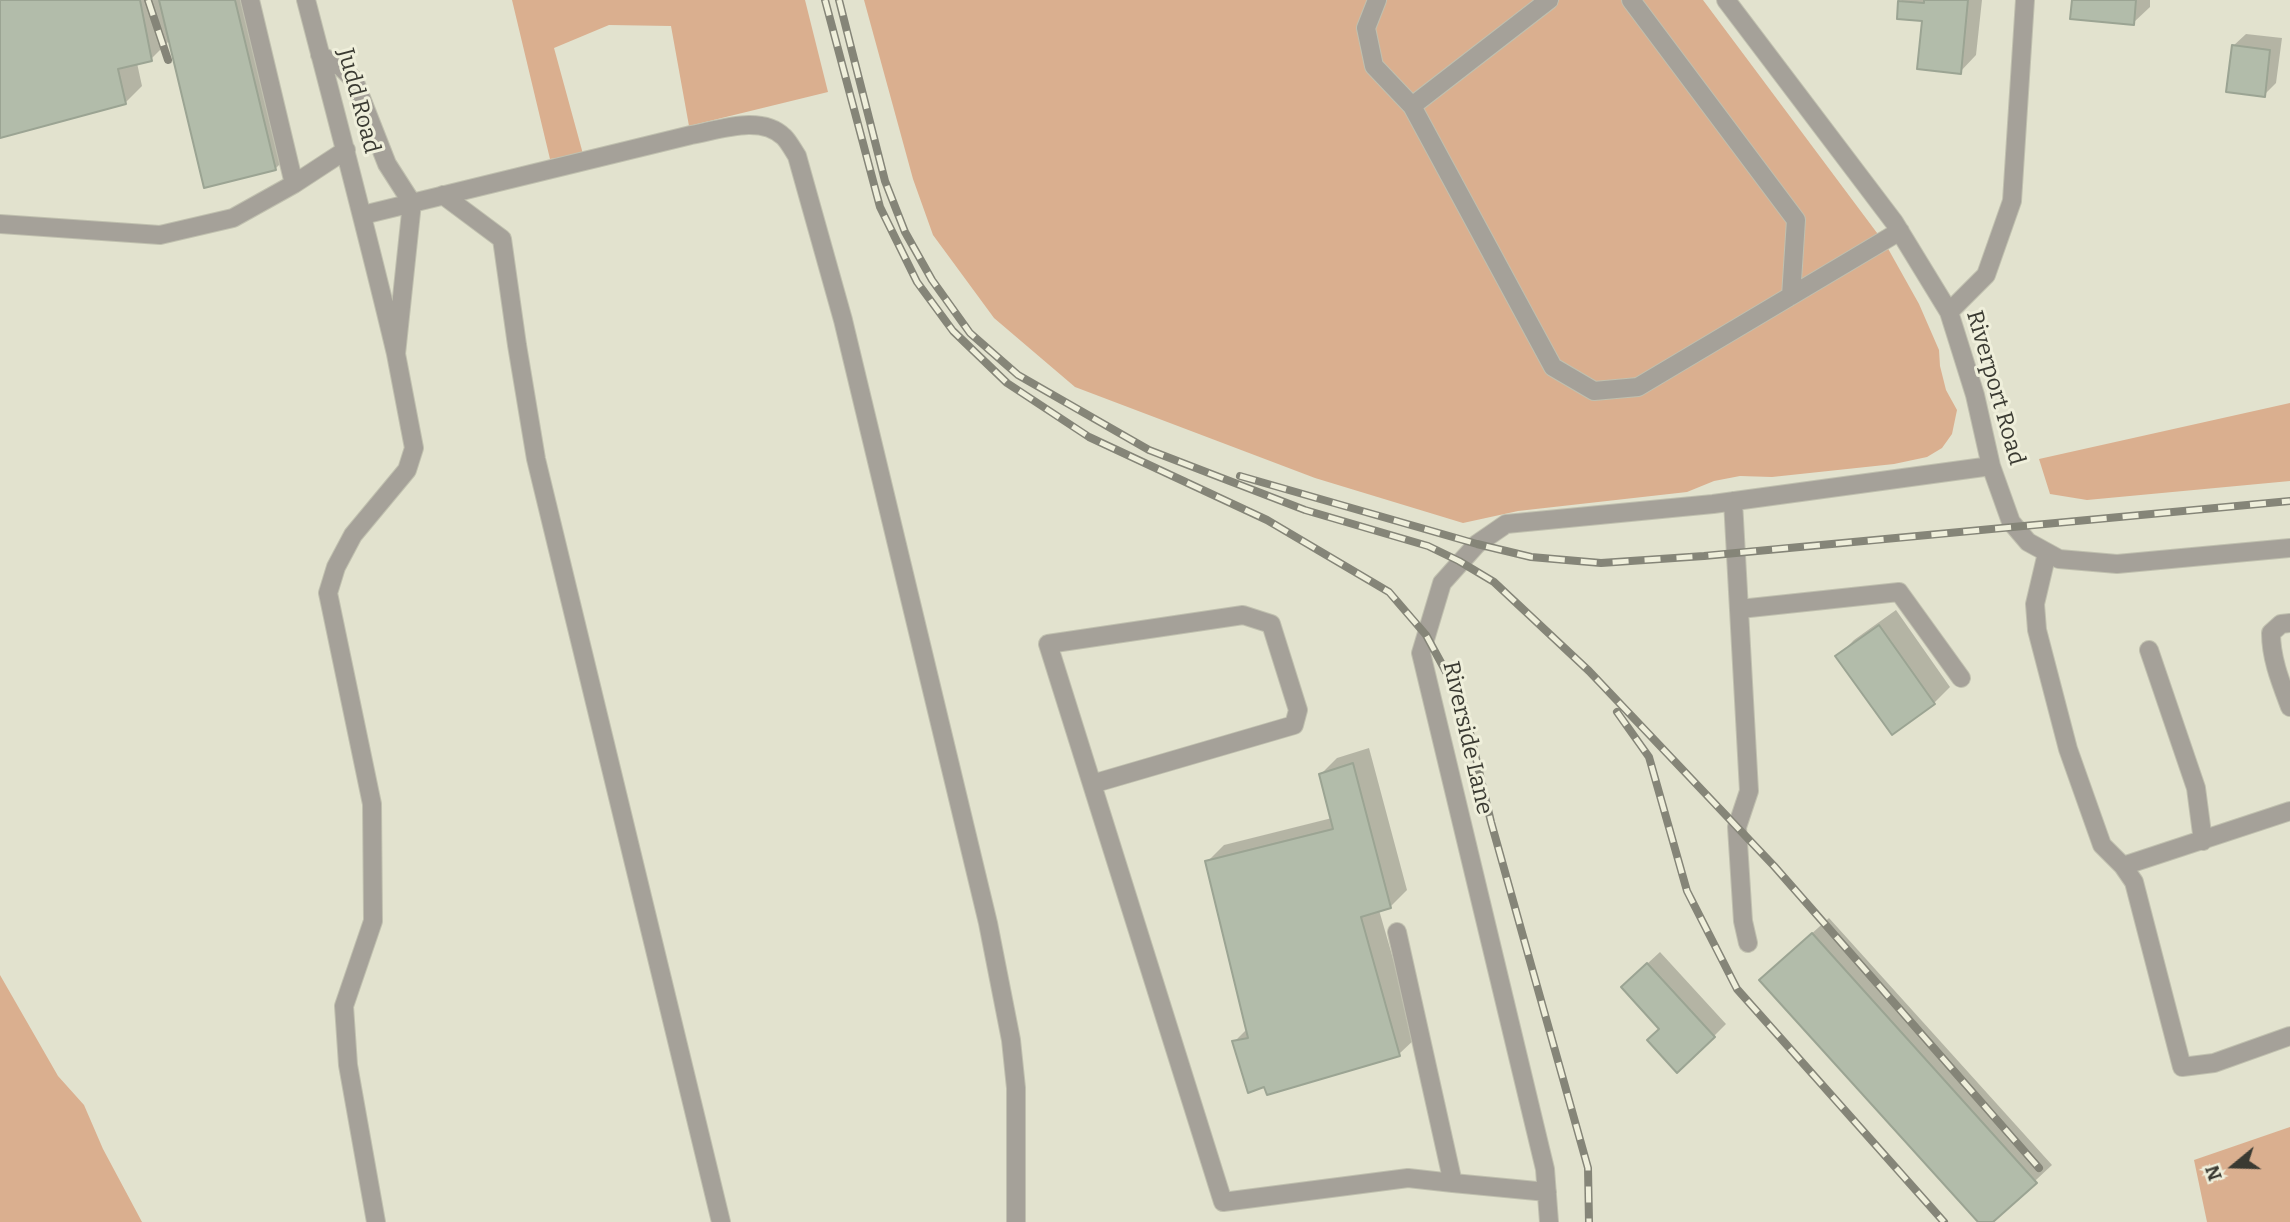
<!DOCTYPE html>
<html>
<head>
<meta charset="utf-8">
<style>
	body { margin:0 }
	#map { position:relative; width:2290px; height:1222px; overflow:hidden; background:#e2e2ce; font-family:Bitter,serif }
	canvas { display:block }
	.north { position:absolute; left:2199px; top:1131px; width:70px; height:70px; -webkit-text-stroke:5px #efefdb; paint-order:stroke; rotate:251deg; font-size:19px; font-weight:700; line-height:28px; text-align:center; color:#3a3a32 }
	.north::after { content:''; display:block; margin:auto; width:24px; height:32px; background:#3a3a32; clip-path:polygon(50% 0,100% 100%,50% 72%,0 100%) }
</style>
</head>
<body>
<div id="map">
<canvas width="2290" height="1222"></canvas>
<div class="north">N</div>
</div>
<script>
const ctx = document.querySelector('canvas').getContext('2d');
ctx.lineJoin = 'round';
function fillPath(path, color) { ctx.fillStyle = color; ctx.fill(path, 'evenodd'); }
function stroke(path, color, width, dash) { ctx.strokeStyle = color; ctx.lineWidth = width; ctx.lineCap = dash ? 'butt' : 'round'; ctx.setLineDash(dash || []); ctx.stroke(path); }
function drawText(font, color, halo, rows, align = 'center') {
  ctx.font = font + ' Bitter,serif'; ctx.lineWidth = 6; ctx.setLineDash([]); ctx.textBaseline = 'middle'; ctx.strokeStyle = halo; ctx.fillStyle = color; for (const [text, x, y, turn = 0] of rows) {
    ctx.save(); ctx.translate(x, y); ctx.rotate((+turn || 0) * Math.PI / 180); ctx.textAlign = isNaN(turn) ? turn : align; if (halo) ctx.strokeText(text, 0, 0); ctx.fillText(text, 0, 0); ctx.restore();
  }
}
const green = new Path2D(`
	M512,0H805L828,92L689,126L671,26L609,25L554,48L583,154L550,159Z
	M864,0H1703L1886,245L1919,304L1939,350L1940,366L1946,390L1957,410L1952,434L1942,448L1927,457L1894,464L1772,477L1740,476L1714,481L1687,492L1518,511L1463,523L1315,478L1075,387L994,318L933,235L913,179Z
	M2290,403V481L2087,500L2050,494L2039,459Z
	M0,975L58,1076L84,1105L103,1149L142,1222H0Z
	M2290,1127V1222H2207L2194,1160Z`);
const shadow = new Path2D(`
	M0,0H255L292,152L275,169L170,40L151,59L137,63L142,86L126,102L0,136Z
	M1902,0H1982L1976,55L1960,72L1924,20L1900,1Z
	M2073,0H2150V7L2133,23Z
	M2246,34L2282,38L2276,83L2264,95L2233,46Z
	M1896,610L1950,687L1934,703L1838,656L1854,640Z
	M1369,748L1407,890L1390,907L1379,910L1416,1038L1399,1054L1234,1042L1247,1029L1207,862L1224,845L1332,818L1321,774L1337,758Z
	M1829,918L2052,1165L1991,1222H1980L1778,964Z
	M1660,952L1726,1024L1714,1036L1661,1028L1635,975Z`);
const building = new Path2D(`
	M0,0H140L152,61L118,69L126,104L0,138Z
	M159,0H235L276,170L204,188Z
	M1924,0H1968L1961,74L1917,69L1922,21L1897,19L1898,1L1924,3Z
	M2072,0H2136L2134,25L2070,19Z
	M2232,45L2270,50L2265,97L2226,92Z
	M1879,625L1935,704L1892,735L1835,656Z
	M1353,763L1391,908L1361,917L1400,1056L1267,1095L1264,1087L1248,1093L1232,1041L1248,1038L1205,861L1333,829L1319,774Z
	M1812,933L2037,1183L1993,1222H1978L1759,980Z
	M1647,963L1715,1037L1677,1073L1647,1040L1659,1029L1621,987Z`);
const minor = new Path2D(`
	M250,0L294,184
	M306,0C337,118 368,236 396,354L412,203L387,164L354,80L341,67L320,55
	M1377,0L1366,28L1374,66L1412,106
	M1549,0L1412,106L1553,367L1594,391L1638,387L1900,231
	M1631,0L1796,220L1791,296
	M1726,0L1894,222L1949,312L1975,395L1991,466L2011,522L2028,542L2059,559L2117,564L2290,548
	M443,195L502,239L517,345L536,459L721,1222
	M363,215L691,135C719,130 761,114 784,137C789,142 793,150 797,156L843,320L988,923L1011,1040L1016,1088V1222
	M0,224L160,235L233,218L294,184L346,150
	M1949,312L1986,275L2012,201L2025,0
	M1733,501L1749,791L1737,827L1743,921L1748,943
	M2047,553L2035,604L2037,630L2068,749L2102,845L2123,866L2134,882L2182,1067L2214,1063L2290,1036
	M1740,609L1899,592L1961,678
	M2290,623L2281,624L2271,633C2271,659 2281,683 2290,707
	M2149,650L2196,788L2203,841
	M1092,784L1294,725L1298,710L1271,624L1243,615L1048,644L1223,1202L1408,1178L1453,1183
	M2123,866L2290,811
	M1397,932L1453,1183L1547,1192
	M376,1222L348,1065L344,1006L373,921L372,804L328,593L336,567L353,535L407,470L414,448L396,354
	M1549,1222L1545,1169L1421,653L1442,583L1477,544L1506,524L1713,504L1991,466`);
const rail = new Path2D(`
	M148,0L168,60
	M825,0L880,207L917,282L953,331L1007,383L1089,437L1267,520L1389,592L1426,635L1463,703L1491,822L1588,1168L1589,1222
	M839,0L885,181L905,232L932,280L970,333L1018,375L1149,450L1305,510L1428,546L1459,561L1494,582L1589,671L1774,866L2039,1168
	M1240,476L1477,544L1531,557L1601,563L1704,556L2290,501
	M1617,712L1649,757L1687,891L1737,989L1944,1222`);
const streetNames = [
	["Judd Road",358,101,75],
	["Riverport Road",1995,388,74],
	["Riverside Lane",1467,738,77]
];
fillPath(green, '#daaf8f');
fillPath(shadow, '#0003');
fillPath(building, '#b2bcaa');
stroke(building, '#9ba493', 2);
stroke(minor, '#c0c0af', 20);
stroke(minor, '#a5a199', 18);
stroke(rail, '#858578', 8);
stroke(rail, '#efefdb', 5, [16]);
drawText('23px', '#3a3a32', '#efefdb', streetNames);
</script>
</body>
</html>
